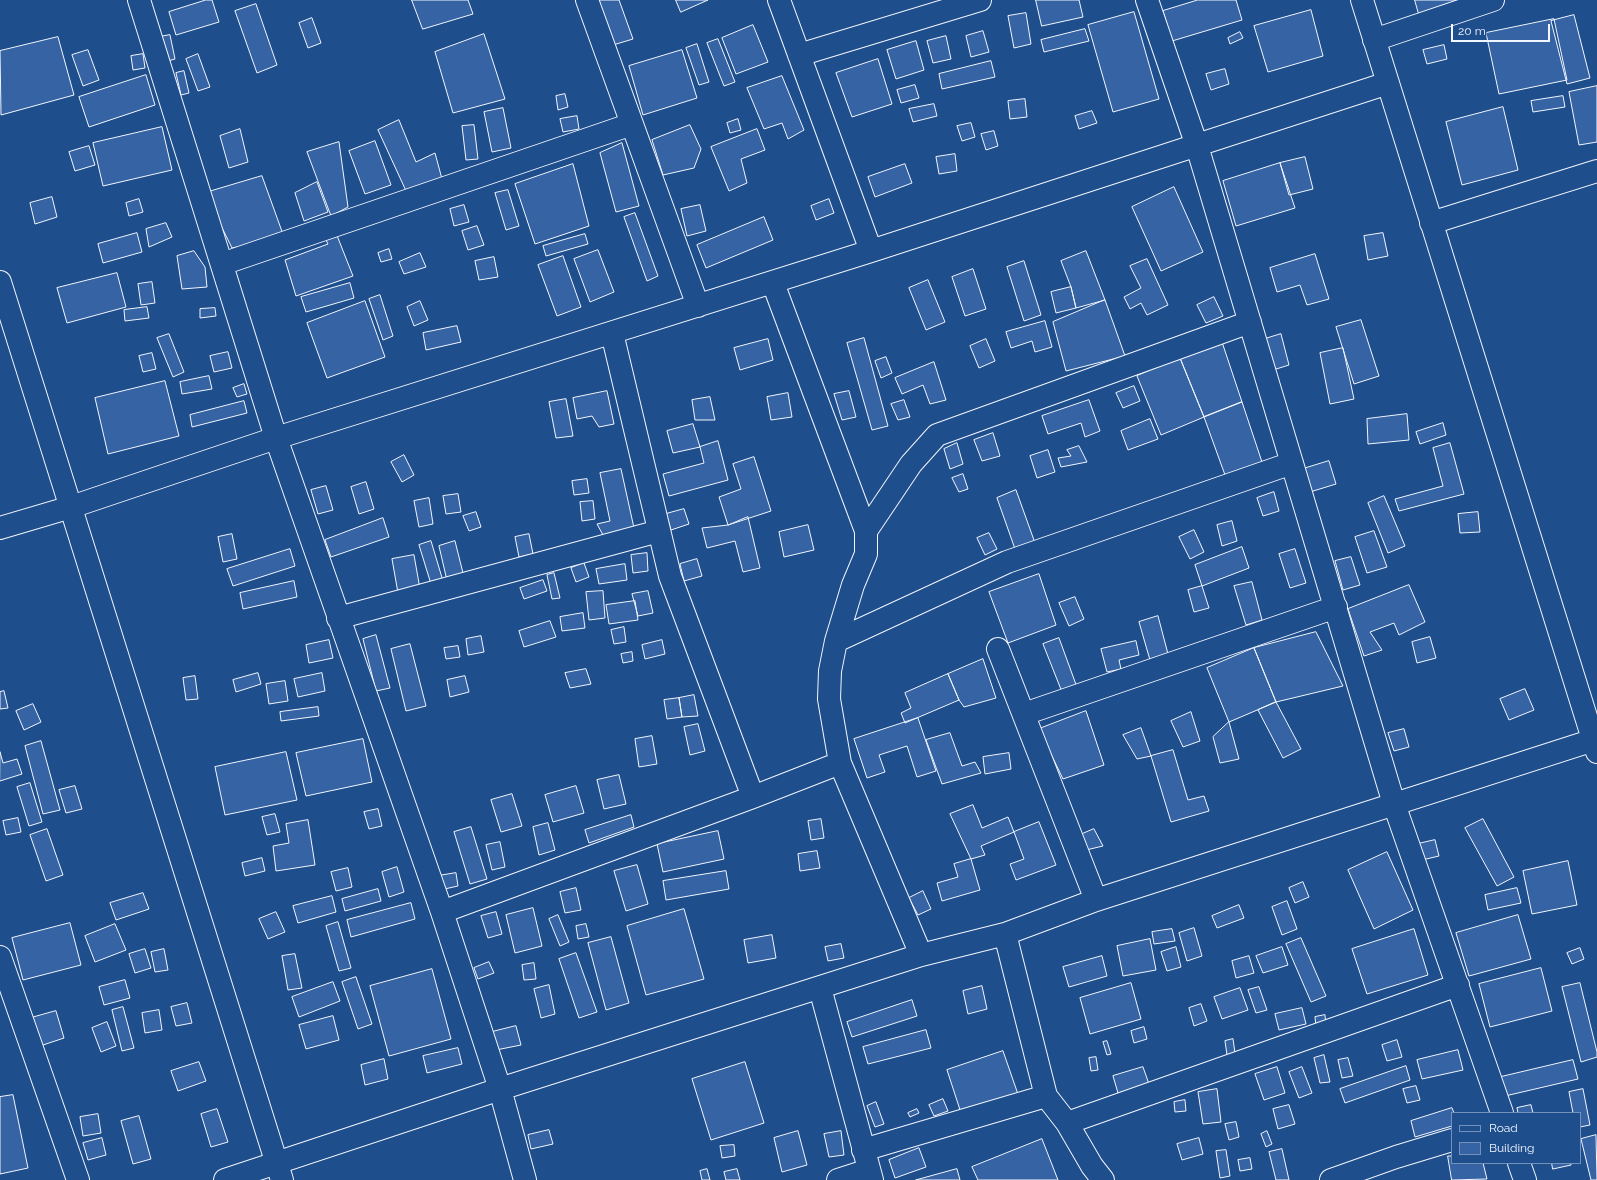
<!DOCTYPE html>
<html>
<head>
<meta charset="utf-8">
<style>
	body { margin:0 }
	#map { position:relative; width:1597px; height:1180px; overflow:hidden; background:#1f4e8c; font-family:Raleway,sans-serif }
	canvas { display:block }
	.legend { position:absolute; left:1451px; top:1112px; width:130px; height:52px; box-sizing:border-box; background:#1f4e8c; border:1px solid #7391ba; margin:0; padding:5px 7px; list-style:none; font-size:12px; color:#f2f6ff }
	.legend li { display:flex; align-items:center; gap:8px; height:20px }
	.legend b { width:20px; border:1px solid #7391ba }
	.scale { position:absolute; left:1451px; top:24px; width:99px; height:18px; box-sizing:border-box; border:2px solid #f2f6ff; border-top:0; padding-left:5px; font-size:12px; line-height:14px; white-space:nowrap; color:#f2f6ff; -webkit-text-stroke:3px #1f4e8c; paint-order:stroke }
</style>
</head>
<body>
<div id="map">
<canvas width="1597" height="1180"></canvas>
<ul class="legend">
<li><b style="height:5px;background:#1f4e8c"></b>Road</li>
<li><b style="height:11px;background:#3563a3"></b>Building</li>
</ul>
<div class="scale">20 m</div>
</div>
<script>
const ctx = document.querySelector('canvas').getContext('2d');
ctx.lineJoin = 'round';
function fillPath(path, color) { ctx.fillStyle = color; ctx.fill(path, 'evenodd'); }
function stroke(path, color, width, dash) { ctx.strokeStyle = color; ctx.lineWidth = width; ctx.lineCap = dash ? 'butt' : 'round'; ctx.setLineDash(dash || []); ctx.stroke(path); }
const building = new Path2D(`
	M206,0H212L219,22L176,35L169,12Z
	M412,0H468L473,14L423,29Z
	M596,0H619L633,39L613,45Z
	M676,0H708L681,12Z
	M1036,0H1079L1083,17L1042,26Z
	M1198,0H1236L1242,20L1172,41L1163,11Z
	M1415,0H1468L1419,14Z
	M256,4L277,65L257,73L235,11Z
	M1311,10L1323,56L1268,72L1254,26Z
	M1134,12L1159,99L1113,112L1088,25Z
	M1026,13L1031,44L1014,48L1008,16Z
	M1574,15L1590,78L1567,84L1551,21Z
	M312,18L321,43L308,48L299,23Z
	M1554,19L1567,80L1499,94L1486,33Z
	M753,25L768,62L736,74L722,38Z
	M1085,29L1089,41L1044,52L1041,40Z
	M983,31L989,52L971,57L966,36Z
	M1240,32L1243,38L1230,44L1228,38Z
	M484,34L505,99L453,113L435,52Z
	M170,35L175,59L164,62L159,37Z
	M946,36L951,59L933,63L927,41Z
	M58,37L74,95L1,115L0,51Z
	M718,39L735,82L724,86L707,43Z
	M916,41L924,70L896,79L887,50Z
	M697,44L709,82L699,85L686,48Z
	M1444,45L1447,59L1427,64L1423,50Z
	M88,50L99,80L83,86L72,55Z
	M682,50L697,98L643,115L629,66Z
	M143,54L145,68L133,70L131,56Z
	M198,54L210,87L198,91L186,59Z
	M878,59L892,104L852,117L836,73Z
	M991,61L995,77L942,89L939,74Z
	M1225,69L1229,84L1211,90L1206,74Z
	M184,71L189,93L181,95L176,73Z
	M146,75L155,105L89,127L79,97Z
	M782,76L804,130L788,139L782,123L764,129L747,88Z
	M915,85L919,98L901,103L897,90Z
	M1597,86V142L1579,145L1569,92Z
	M565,94L568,107L558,110L556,96Z
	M1563,96L1565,107L1533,112L1531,101Z
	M1025,99L1027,117L1010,119L1008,101Z
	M934,104L937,116L913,122L909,109Z
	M1503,107L1518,170L1462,185L1446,122Z
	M503,108L511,148L492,152L484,112Z
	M1092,111L1097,123L1079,129L1075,116Z
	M577,116L579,129L563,132L560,119Z
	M738,119L741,130L730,133L727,123Z
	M399,120L416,162L435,153L442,179L407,193L378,130Z
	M971,123L975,137L962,141L957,126Z
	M474,125L478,159L466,160L462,126Z
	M690,125L701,149L694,168L663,175L652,140Z
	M162,127L172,170L103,186L93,143Z
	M240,129L248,162L229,168L220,136Z
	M757,129L765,150L741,159L747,183L729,191L711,147Z
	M994,131L998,146L986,150L981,134Z
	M375,141L391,185L365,194L349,151Z
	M339,142L348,207L331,216L307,152Z
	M622,143L639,206L616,212L600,153Z
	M89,146L95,165L75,171L69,152Z
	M955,154L957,171L939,174L936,157Z
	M1305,157L1313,189L1289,195L1280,163Z
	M1280,163L1295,208L1236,226L1223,181Z
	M573,164L589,226L535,244L515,184Z
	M905,164L912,183L875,197L868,177Z
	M262,176L284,237L232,248L205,193Z
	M317,182L328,212L304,221L295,193Z
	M1174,187L1203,252L1161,271L1132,207Z
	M508,190L519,226L506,230L495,193Z
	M52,197L57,217L35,224L30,203Z
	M139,199L143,212L129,216L126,203Z
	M829,199L834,213L816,220L811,206Z
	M464,205L469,222L454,226L450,209Z
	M700,205L706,231L687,236L681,209Z
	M635,213L658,276L647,281L624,217Z
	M764,217L773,240L706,268L697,245Z
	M166,223L172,237L149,247L146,229Z
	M477,226L484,245L468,250L462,231Z
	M334,228L353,276L296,296L285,260L328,244L322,232Z
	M137,233L142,252L103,263L98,244Z
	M1383,233L1388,256L1368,260L1364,236Z
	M585,234L588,244L546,256L543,246Z
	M389,249L392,259L381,262L378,253Z
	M598,250L614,292L590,302L574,259Z
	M194,251L205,267L207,287L182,289L177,256Z
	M1086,251L1105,300L1076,308L1071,287L1061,261Z
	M420,253L426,267L404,274L399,262Z
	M1315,254L1329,299L1307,305L1300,285L1277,292L1270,268Z
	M563,256L581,307L557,316L538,265Z
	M494,257L498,277L479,280L475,261Z
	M1147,259L1168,305L1147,315L1141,303L1130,309L1124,297L1141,288L1130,266Z
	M1024,261L1041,315L1024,321L1007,267Z
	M973,269L986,309L965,316L952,277Z
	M117,273L126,307L67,323L57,288Z
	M928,280L945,322L926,330L909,288Z
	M152,282L155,303L141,305L138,284Z
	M350,283L354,298L306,312L301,297Z
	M1071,287L1076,308L1056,313L1051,292Z
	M380,295L393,336L383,340L369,299Z
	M1214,297L1223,316L1206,323L1197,305Z
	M1105,300L1125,356L1066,371L1053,322Z
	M365,301L385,357L327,378L307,323Z
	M420,301L428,320L414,326L407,307Z
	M147,307L149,318L125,321L124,310Z
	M215,308L216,316L200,318V309Z
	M1361,320L1379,376L1354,384L1336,327Z
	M1045,321L1052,347L1035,352L1032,341L1011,348L1006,332Z
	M457,326L461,342L426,350L423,333Z
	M169,334L184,372L173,377L157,338Z
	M1281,334L1289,365L1273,370L1265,339Z
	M864,338L888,426L872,430L847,343Z
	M768,339L773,360L740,370L734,348Z
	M986,339L995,361L979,368L970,346Z
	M1222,342L1242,402L1204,417L1180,358Z
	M1343,348L1354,399L1330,404L1320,353Z
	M228,352L232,368L214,372L210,356Z
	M152,353L156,369L143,372L139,356Z
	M886,357L892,373L881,378L875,361Z
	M1180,358L1204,417L1161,435L1137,376Z
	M934,362L946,400L930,404L923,385L902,394L895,378Z
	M209,376L212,389L182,394L180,382Z
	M165,381L179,436L108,454L95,398Z
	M244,384L247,394L237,397L233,388Z
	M1134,386L1140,401L1123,408L1116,393Z
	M607,391L614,424L599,427L592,416L577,419L573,398Z
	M849,391L856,417L842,420L834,394Z
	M788,393L792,417L771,420L767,397Z
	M710,397L715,420H695L692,400Z
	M566,399L573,436L556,438L549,402Z
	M904,400L910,417L898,420L891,404Z
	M1089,400L1100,431L1085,437L1081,423L1048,434L1042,416Z
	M244,401L247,413L192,427L190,415Z
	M1242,402L1262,462L1225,475L1204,417Z
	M1407,414L1409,440L1368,444L1367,419Z
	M1150,419L1158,439L1128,450L1121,431Z
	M1443,423L1446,435L1420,444L1416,432Z
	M693,424L700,447L673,453L667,431Z
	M993,433L1000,456L982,461L974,440Z
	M718,441L728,480L669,496L663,474L704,463L700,447Z
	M957,443L963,464L950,469L944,449Z
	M1450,443L1464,494L1399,511L1395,499L1443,486L1433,448Z
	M1079,446L1087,462L1061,467L1058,458L1071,456L1067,450Z
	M1048,450L1055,472L1037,478L1030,456Z
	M404,455L414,475L402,482L391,462Z
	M754,457L771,511L728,525L719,497L741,489L733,464Z
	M1329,461L1336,484L1310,492L1303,469Z
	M621,469L634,528L603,535L597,524L610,521L600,473Z
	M963,474L968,489L959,492L952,478Z
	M587,479L589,493L574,495L572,481Z
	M366,482L374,509L359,514L351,487Z
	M326,486L333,510L318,514L311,490Z
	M1016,490L1035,543L1015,549L997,498Z
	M1274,492L1279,511L1263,516L1257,498Z
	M458,494L461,512L446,514L443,496Z
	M1384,496L1405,546L1388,553L1368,503Z
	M429,498L433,524L419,527L414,501Z
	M593,501L595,519L582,521L580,502Z
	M684,509L689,524L671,530L666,514Z
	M476,512L481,527L469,531L463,516Z
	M1478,512L1480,532L1460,533L1458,514Z
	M748,517L760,568L743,572L735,541L707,548L702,528L728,525Z
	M383,518L389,537L331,557L325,540Z
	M1232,521L1237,541L1222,546L1217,525Z
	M808,525L814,550L784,557L779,532Z
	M1194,530L1204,552L1190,559L1179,537Z
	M1374,531L1387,567L1367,573L1355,537Z
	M989,533L997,549L985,555L977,538Z
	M232,534L237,559L223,562L218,537Z
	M529,534L533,554L519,557L515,537Z
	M431,541L443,581L431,584L419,545Z
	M455,541L465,581L448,585L439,546Z
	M1242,547L1249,568L1202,586L1195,565Z
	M290,549L295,566L233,586L227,569Z
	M1295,549L1306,583L1290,588L1279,554Z
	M647,553L648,571L633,573L631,555Z
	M414,555L420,589L398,593L392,559Z
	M1351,557L1360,585L1343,590L1335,561Z
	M697,559L702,576L684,581L680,564Z
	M584,563L589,577L576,582L571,568Z
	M625,564L627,580L599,584L596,569Z
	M554,573L560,598L552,599L547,575Z
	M1039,574L1056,625L1008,643L989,592Z
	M543,580L547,591L524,599L520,588Z
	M294,581L297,597L243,609L240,593Z
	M1252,582L1262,620L1246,625L1234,586Z
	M1409,585L1425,622L1399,635L1394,623L1370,632L1382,650L1364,656L1348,609Z
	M1202,586L1209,608L1194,612L1188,590Z
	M603,591L605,618L589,620L586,592Z
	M648,591L653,613L638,616L632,594Z
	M1075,597L1084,619L1069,626L1059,603Z
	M635,601L638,620L609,624L606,605Z
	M583,613L585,628L562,631L560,617Z
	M1158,616L1168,654L1150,660L1139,622Z
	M550,621L556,637L524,647L519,631Z
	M624,627L626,642L614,644L611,630Z
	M1316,632L1343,686L1276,702L1254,648Z
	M376,635L390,688L376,691L363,639Z
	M481,636L484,652L468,655L466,639Z
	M1430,637L1436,658L1417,663L1412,642Z
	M1059,638L1078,690L1062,692L1043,644Z
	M329,640L333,658L309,663L306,645Z
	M662,640L665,654L645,659L642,645Z
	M1136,641L1139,655L1119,660L1121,669L1107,672L1101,649Z
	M410,644L426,706L406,711L391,649Z
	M458,646L460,657L446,659L444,648Z
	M1254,648L1276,702L1229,722L1207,668Z
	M632,652L633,661L623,663L621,654Z
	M983,659L996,698L964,707L959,700L948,674Z
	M586,669L591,684L570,688L565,673Z
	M258,673L261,684L236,692L233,680Z
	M322,673L325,691L298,697L294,679Z
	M948,674L959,700L905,723L901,713L911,708L905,693Z
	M195,676L198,699L186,700L183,678Z
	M465,676L469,692L450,697L447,680Z
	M285,681L288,701L269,704L266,684Z
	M1525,689L1534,710L1509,720L1500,699Z
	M4,691L8,708L0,709V692Z
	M694,695L698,716L682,717L679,698Z
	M679,698L682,717L667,719L664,700Z
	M1276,702L1301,749L1283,758L1258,710Z
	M33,704L41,722L24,730L16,711Z
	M318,707L319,716L281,721L280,712Z
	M1086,711L1104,765L1063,779L1039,729Z
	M1191,712L1200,741L1183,747L1171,721Z
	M918,718L936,771L917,777L907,746L879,755L885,772L867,778L854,739Z
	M1229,722L1239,759L1220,763L1213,737Z
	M698,724L705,751L690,755L684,727Z
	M1141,728L1151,756L1137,759L1123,735Z
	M1404,729L1409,747L1394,751L1388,733Z
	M950,733L962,766L975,762L981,773L942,784L926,740Z
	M652,736L657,764L639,767L635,739Z
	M363,739L372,782L306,796L296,753Z
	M41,741L60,810L43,814L25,746Z
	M1173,750L1188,800L1204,796L1209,811L1171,822L1151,756Z
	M0,752L3,763L17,759L22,774L0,781Z
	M286,752L297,800L225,815L215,767Z
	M1009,753L1011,769L985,774L983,757Z
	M619,775L626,804L604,809L597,780Z
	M30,783L42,822L29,826L17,787Z
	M75,786L82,809L66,813L59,790Z
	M576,786L584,813L553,822L545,795Z
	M512,794L522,826L501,832L491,800Z
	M973,805L982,828L1008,817L1014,832L981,846L985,855L971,859L950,814Z
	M378,809L382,826L369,829L364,812Z
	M275,814L280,832L267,835L262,817Z
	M631,815L634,827L589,843L585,830Z
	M18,818L21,832L6,835L3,821Z
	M821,819L824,838L811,840L808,821Z
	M1483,819L1514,877L1497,886L1465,828Z
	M308,820L315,865L276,871L273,846L289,843L286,824Z
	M1039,822L1056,865L1016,880L1010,864L1024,859L1014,832Z
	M548,823L555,850L539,855L533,827Z
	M471,827L487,879L470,884L454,832Z
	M47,829L63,875L46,881L30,835Z
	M1094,829L1103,846L1086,850L1080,835Z
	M718,831L724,859L663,872L657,844Z
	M1435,840L1439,856L1422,860L1418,844Z
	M500,842L505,867L492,870L486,845Z
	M817,851L820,868L800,871L798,854Z
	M1387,852L1413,910L1374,929L1348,870Z
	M262,858L265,871L245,876L242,863Z
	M971,859L980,890L942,901L937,883L958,877L954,864Z
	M1568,861L1577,905L1532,914L1523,871Z
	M637,865L648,904L626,911L614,871Z
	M397,867L404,892L389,897L382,872Z
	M348,868L352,887L336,891L331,872Z
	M726,871L729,889L666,900L663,881Z
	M456,873L458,886L440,890L438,876Z
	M1303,882L1309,897L1295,903L1289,888Z
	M576,888L581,910L565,913L560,892Z
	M1517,888L1521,903L1488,910L1485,895Z
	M378,889L381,901L345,911L342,899Z
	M923,891L931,909L918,915L909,898Z
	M143,893L149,909L116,920L110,903Z
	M332,896L336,912L298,923L293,906Z
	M1287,901L1297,929L1282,935L1272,907Z
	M411,903L415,919L351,937L347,920Z
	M1239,905L1244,918L1217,928L1212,916Z
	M533,908L542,946L515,953L506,915Z
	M684,909L704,979L646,995L627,926Z
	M276,912L285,932L268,939L259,919Z
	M496,912L502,934L488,938L481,916Z
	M558,915L569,942L560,946L549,919Z
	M1518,915L1531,959L1469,976L1456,933Z
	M338,922L351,968L339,971L326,926Z
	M70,923L81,965L23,980L12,938Z
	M115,924L126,950L95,962L85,936Z
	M586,924L589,937L578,939L576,926Z
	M1194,928L1202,956L1187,961L1179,933Z
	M1172,929L1175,941L1154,944L1152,932Z
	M1414,929L1428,975L1367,994L1352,949Z
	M772,935L776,958L748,963L744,940Z
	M611,937L629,1003L606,1010L588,943Z
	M1301,938L1326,996L1311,1002L1286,944Z
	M1150,939L1156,970L1123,976L1117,946Z
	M841,944L844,958L828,961L825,947Z
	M1176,947L1181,967L1167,971L1161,952Z
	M1282,947L1288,965L1263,973L1256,956Z
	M1580,948L1584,959L1572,964L1567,953Z
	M145,949L151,968L135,973L129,954Z
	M164,949L168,970L155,972L151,952Z
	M576,953L597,1012L579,1018L559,959Z
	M295,954L302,988L288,990L282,956Z
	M1102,956L1107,976L1069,987L1063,967Z
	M1249,956L1254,973L1236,978L1232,961Z
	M489,962L494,973L478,979L474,968Z
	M534,963L536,979L524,980L522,965Z
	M1541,968L1552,1011L1490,1027L1479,984Z
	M432,969L451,1039L389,1056L370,986Z
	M356,977L372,1024L358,1029L342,982Z
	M125,980L130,998L104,1005L99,987Z
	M333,982L340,1001L299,1017L292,997Z
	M1131,983L1141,1019L1090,1034L1080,998Z
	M1580,983L1597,1052V1057L1581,1062L1562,987Z
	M549,985L555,1014L541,1018L534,989Z
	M982,986L987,1009L968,1014L963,991Z
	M1259,987L1267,1010L1256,1013L1248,990Z
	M1240,988L1248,1010L1222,1019L1214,997Z
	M912,1000L917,1016L852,1037L847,1022Z
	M187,1003L192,1023L176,1026L171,1007Z
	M1201,1004L1207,1021L1194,1026L1189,1008Z
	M123,1007L134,1048L122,1051L112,1010Z
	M1302,1008L1306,1024L1279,1030L1275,1014Z
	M159,1010L162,1030L145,1033L142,1013Z
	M56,1011L64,1038L40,1046L31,1018Z
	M1325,1015L1326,1025L1316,1027L1315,1017Z
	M333,1016L339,1040L306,1049L299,1025Z
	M107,1022L116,1046L101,1052L92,1028Z
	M516,1026L521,1045L496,1050L492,1032Z
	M1144,1027L1147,1039L1134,1043L1131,1031Z
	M926,1030L931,1048L868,1064L863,1047Z
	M1233,1039L1235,1053L1227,1055L1225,1041Z
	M1397,1040L1402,1057L1387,1061L1382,1045Z
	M1107,1041L1111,1054L1107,1055L1103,1042Z
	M458,1048L462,1064L427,1073L423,1056Z
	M1458,1050L1463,1070L1422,1079L1417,1060Z
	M1003,1051L1020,1100L963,1119L947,1070Z
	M1324,1055L1330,1082L1320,1083L1314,1058Z
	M1096,1057L1098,1070L1091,1071L1089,1058Z
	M1348,1058L1353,1076L1342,1078L1338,1060Z
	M384,1059L388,1079L365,1085L361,1065Z
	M1573,1060L1578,1079L1505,1096L1501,1077Z
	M199,1062L206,1081L178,1091L171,1071Z
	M745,1062L764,1123L711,1140L692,1079Z
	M1406,1066L1410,1080L1345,1103L1340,1089Z
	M1143,1067L1149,1084L1118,1093L1113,1076Z
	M1277,1067L1285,1093L1264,1100L1255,1074Z
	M1302,1067L1312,1093L1299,1098L1289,1072Z
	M1416,1086L1420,1100L1407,1103L1403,1089Z
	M1217,1089L1221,1122L1203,1124L1198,1092Z
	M1583,1089L1590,1125L1580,1127V1113H1573L1569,1092Z
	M13,1095L28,1168L0,1174V1097Z
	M943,1099L948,1111L934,1116L929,1105Z
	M1185,1100L1186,1111L1175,1112L1174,1102Z
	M876,1102L884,1124L875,1127L867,1106Z
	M1289,1105L1295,1124L1278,1129L1273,1109Z
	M1531,1105L1533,1113H1518L1517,1108Z
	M1452,1108L1454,1113H1452V1126L1415,1137L1411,1121Z
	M217,1109L228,1142L211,1147L201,1114Z
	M917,1109L919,1113L910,1117L908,1113Z
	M98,1114L101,1133L83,1136L80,1117Z
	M139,1116L151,1159L133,1164L121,1121Z
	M1236,1122L1239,1137L1229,1140L1225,1124Z
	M549,1130L553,1144L531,1149L528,1135Z
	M798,1131L807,1165L782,1172L774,1138Z
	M841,1131L844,1155L829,1157L824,1134Z
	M1267,1131L1272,1144L1266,1147L1261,1134Z
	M1596,1135L1597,1180H1591L1581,1139Z
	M102,1138L106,1155L88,1160L83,1143Z
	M1199,1138L1203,1154L1182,1160L1177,1144Z
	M1042,1139L1058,1180H978L972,1167Z
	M734,1145L735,1156L722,1158L720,1146Z
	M919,1148L926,1167L895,1178L889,1160Z
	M1282,1149L1289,1180H1276L1269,1152Z
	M1226,1150L1230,1176L1220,1178L1216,1151Z
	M1448,1156H1452V1163H1483L1487,1179L1452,1180Z
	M1250,1158L1252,1169L1240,1171L1238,1160Z
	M1552,1163H1571V1165L1553,1169Z
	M707,1169L710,1180H702L700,1171Z
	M737,1169L740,1180H726L724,1172Z
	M957,1169L960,1180H916Z`);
const street = new Path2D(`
	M139,0L276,438L442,912L500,1089L525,1180
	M587,0L698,306
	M779,0L871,251
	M1147,0L1197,146L1394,804L1502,1113
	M1362,0L1597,752
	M1374,40L1493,0
	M799,55L980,0
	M1431,223L1597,171
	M222,264L632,124
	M773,283L866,531V554L853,585L836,641L830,671L829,699L840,763L921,955
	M612,333L670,576L753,797
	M0,528L71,507L276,438L871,251L1388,83
	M866,531L911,464L937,435L1250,322
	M338,618L659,531
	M836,641L1007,562L1292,463
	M998,649L1096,900
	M1024,714L1336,607
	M442,912L753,797L840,763
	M1005,934L1046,1096L1067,1123L1092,1166L1103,1180
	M0,957L78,1180
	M820,988L872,1180
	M1067,1123L1458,985
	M863,1150L1046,1096
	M1519,1163L1525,1180
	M225,1180L500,1089L921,955L1005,934L1096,900L1597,739
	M838,1180L869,1170
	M1331,1180L1396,1157L1452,1140`);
const secondary = new Path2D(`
	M0,282L282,1180`);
fillPath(building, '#3563a3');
stroke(building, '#f2f6ff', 1);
stroke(street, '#f2f6ff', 24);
stroke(secondary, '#f2f6ff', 24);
stroke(street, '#1f4e8c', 22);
stroke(secondary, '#1f4e8c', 22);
</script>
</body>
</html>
